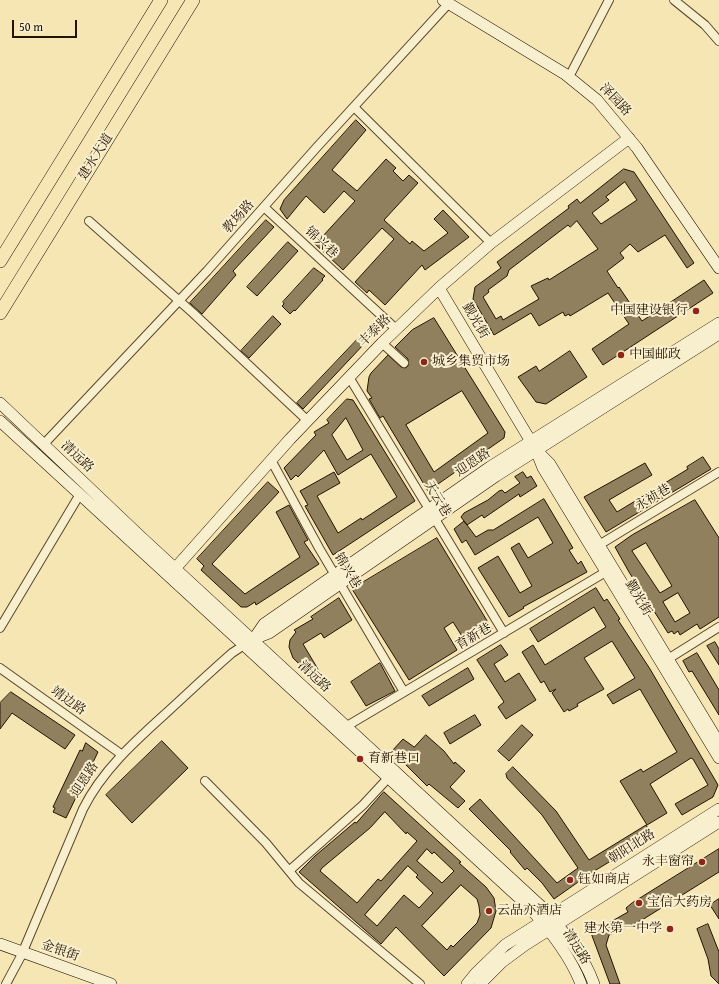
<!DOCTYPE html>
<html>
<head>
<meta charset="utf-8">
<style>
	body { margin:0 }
	#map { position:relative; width:719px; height:984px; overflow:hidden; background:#f5e6b4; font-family:"Gentium Book Plus",serif }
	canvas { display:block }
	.scale { position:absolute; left:12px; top:20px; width:65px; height:18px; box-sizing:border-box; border:2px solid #251200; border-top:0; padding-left:5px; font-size:12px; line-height:14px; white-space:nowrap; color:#251200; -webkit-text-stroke:3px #f8efce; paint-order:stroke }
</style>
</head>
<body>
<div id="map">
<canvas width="719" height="984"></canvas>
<div class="scale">50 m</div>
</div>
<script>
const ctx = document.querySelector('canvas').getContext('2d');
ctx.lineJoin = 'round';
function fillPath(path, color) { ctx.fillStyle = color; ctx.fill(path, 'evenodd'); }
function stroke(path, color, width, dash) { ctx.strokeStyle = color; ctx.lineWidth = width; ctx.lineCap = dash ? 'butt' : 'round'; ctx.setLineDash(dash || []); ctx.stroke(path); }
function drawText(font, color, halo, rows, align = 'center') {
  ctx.font = font + ' "Gentium Book Plus","Noto Serif SC",serif'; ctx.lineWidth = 4; ctx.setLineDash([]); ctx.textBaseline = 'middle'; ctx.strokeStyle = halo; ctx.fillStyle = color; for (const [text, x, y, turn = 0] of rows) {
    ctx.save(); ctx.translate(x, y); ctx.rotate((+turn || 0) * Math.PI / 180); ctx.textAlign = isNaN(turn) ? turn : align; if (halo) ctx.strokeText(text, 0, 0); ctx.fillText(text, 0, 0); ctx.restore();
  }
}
const building = new Path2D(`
	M356,120L366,130L332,170L357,191L386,159L396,168L393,171L403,181L409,175L418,183L384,220L410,244L412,241L424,251L448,233L434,219L443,210L469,237L425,270L422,265L385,305L369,290L367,293L355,282L394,239L382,228L343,270L314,243L320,235L322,237L355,201L344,191L324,213L306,196L287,219L280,209L284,200Z
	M624,169L634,172L694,263L687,268L665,235L638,252L630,244L620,253L624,258L607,271L618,288L619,287L642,321L704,280L713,293L603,365L592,349L629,324L608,293L570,316L569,314L565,316L563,312L539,326L531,313L494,335L473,299L475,287L501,268L497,262L569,208L568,206L577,199L580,203ZM625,182L637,200L601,224L592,213L609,200L606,197ZM577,221L598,249L549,280L548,278L531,286L539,299L503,320L501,316L496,319L483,297L489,292L488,290L507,276L509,270L568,225L570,227Z
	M266,220L274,227L233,271L236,275L202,314L190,303Z
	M288,242L298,251L257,296L247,287Z
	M314,268L325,276L322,279L323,280L295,311L294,310L290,314L282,306L284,304L283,302Z
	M273,316L281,324L249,358L241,351Z
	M434,318L505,432L504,438L428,491L383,416L380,418L369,399L372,398L367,391L369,377L371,373L388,355L401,367L405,368L408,366V359L395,347L412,330ZM462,391L488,433L434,472L406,425Z
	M374,322L380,327L303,409L297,403Z
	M570,351L587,377L546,404L536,402L518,377L536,366L539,371Z
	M347,399L353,400L415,501L333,555L305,506L308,505L300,491L334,472L340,483L317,496L338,533L361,518L362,520L397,497L371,454L338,475L324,450L298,477L296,475L291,480L284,468L316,435L314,432L329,423L327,420ZM346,418L363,450L347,460L332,435Z
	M703,457L711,469L606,532L584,497L645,463L652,475L609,500L617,512L688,469L687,467Z
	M523,472L527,478L531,476L537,486L520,497L519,494L484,518L482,515L467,525L461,517L464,513L488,500L499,491L502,490L505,493L520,483L515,477Z
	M268,482L279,492L212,564L245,594L300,557L276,512L289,505L308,540L304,542L319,564L256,605L255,602L247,607H241L201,570L204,566L197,559Z
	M544,499L573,548L569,550L578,564L581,561L587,572L523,607L524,608L509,617L478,568L498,556L520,593L532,586L511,548L519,543L528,558L553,543L538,517L475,555L466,540L462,543L454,529L464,521L476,537L488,530H493Z
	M695,500L719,538V617L700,629L697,624L680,635L678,631L674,634L672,631L668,633L629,572L615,547L632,535ZM646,543L672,586L660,593L632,551ZM678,593L690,613L675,622L663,602Z
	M437,538L492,629L467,644L453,622L444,628L457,650L409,680L352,589Z
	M596,588L604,601L607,599L620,619L618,620L650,669L718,785L713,797L682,815L675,804L708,785L693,759L691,758L650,784L667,813L647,825L620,781L641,769L643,772L677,752L640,689L613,704L607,695L635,678L612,641L584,658L604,689L577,704L578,706L569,711L568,709L564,712L552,693L556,689L550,692L544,681L541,683L522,652L533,645L545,665L606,627L594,607L538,642L530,629Z
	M339,598L352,620L324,638L321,633L303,644L322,676L317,681L293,658L289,647L290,640L296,632L294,630L313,619L311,617Z
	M715,642L719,649V665L707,646Z
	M501,645L508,655L494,664L505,682L519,673L536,700L506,719L498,707L504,702L477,660Z
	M697,653L719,690V715L692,671L689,672L683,661Z
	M380,663L395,691L366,706L351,682Z
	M468,668L474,679L429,706L422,696Z
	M11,692L75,735L65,749L12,713L0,729V703Z
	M475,715L481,725L450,744L444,733Z
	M522,725L533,735L509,761L498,751Z
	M426,735L444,751L454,764L455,762L465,771L450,787L465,801L458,808L429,784L427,786L392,751L403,739L414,747Z
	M162,741L188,768L132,823L106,795Z
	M86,743L98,752L66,818L53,812L55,808L53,807L80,750L82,751Z
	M513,767L556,811L589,860L646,825L652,836L591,873L554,899L542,883L527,868L525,870L510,852L511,851L469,809L480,799L557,883L578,868L542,815L507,778L506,774Z
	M384,792L461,862L459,863L486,887L494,898L496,911L491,928L444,976L396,927L381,944L299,872L315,856L355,822L356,823ZM385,812L406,834L407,832L417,841L381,881L378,879L357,903L320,871L322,868L370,828ZM427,849L432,854L434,852L454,871L442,883L417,861ZM408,866L418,875L416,877L433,893L419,908L404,895L377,926L365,915ZM461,885L477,899L479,906L480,915L477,923L453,947L451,945L447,950L422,926Z
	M719,849V872L642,920L609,935L606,945L620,984H610L591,933L628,912L626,908L632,903Z
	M719,899V919L710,905Z
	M708,924L719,952V984L711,976L708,959L697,929Z`);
const street = new Path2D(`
	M674,0L705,25L719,41
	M569,77L609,0
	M354,107L491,243
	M264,207L396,329
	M89,221L193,313L308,421
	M382,343L404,363
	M349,377L504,633
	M43,445L207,271L317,147L449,3
	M271,460L319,548L404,692
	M599,545L719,472
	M0,628L80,494
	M668,659L719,627
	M0,668L121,754
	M347,726L609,570
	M205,781L266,843L299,883L420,984
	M290,870L363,805L389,777
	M6,984L21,956L83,809C102,771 133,743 164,715C187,694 209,673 232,653L247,643`);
const secondary = new Path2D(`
	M443,0L565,74L597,100L637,148L719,268
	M439,288L536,450L543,468L719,758
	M0,403L140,536L545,910C564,932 584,956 594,984
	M0,421L528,906C549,929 570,955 581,984
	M541,455L550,464L719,743
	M171,573L290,439L382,343L439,288L491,243L629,138
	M254,639L269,633L496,476L719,334
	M253,640L264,624L490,467L719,323
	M0,944L111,984
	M467,984L476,973L505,945L719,809
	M480,984L502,962L525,945L719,822`);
const primary = new Path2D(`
	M0,261L161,0
	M0,313L193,0`);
const markers = [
	[696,311,4,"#8f2418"],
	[621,355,4,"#8f2418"],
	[424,362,4,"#8f2418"],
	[360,759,4,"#8f2418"],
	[702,862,4,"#8f2418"],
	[570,880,4,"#8f2418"],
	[639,903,4,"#8f2418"],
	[489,911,4,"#8f2418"],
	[670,929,4,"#8f2418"]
];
const streetNames = [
	["泽园路",615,100,47],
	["建水大道",96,157,-58],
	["教场路",239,217,-48],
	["锦兴巷",321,243,43],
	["觐光街",475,321,59],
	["丰泰路",375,331,-45],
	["清远路",77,457,43],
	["迎恩路",473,463,-34],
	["永祯巷",653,498,-31],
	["天云巷",437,499,59],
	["锦兴巷",347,571,59],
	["觐光街",638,598,59],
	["育新巷",474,637,-31],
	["清远路",314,677,43],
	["靖边路",68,701,35],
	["迎恩路",85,780,-57],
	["朝阳北路",632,847,-32],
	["清远路",576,947,58],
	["金银街",60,951,19]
];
const poiNames = [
	["中国建设银行",688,311,"right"],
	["中国邮政",629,355],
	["城乡集贸市场",432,362],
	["育新巷口",368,759],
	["永丰窗帘",694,862,"right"],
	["钰如商店",578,880],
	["宝信大药房",647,903],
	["云品亦酒店",497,911],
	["建水第一中学",662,929,"right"]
];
fillPath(building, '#91805e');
stroke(building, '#251200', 1);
stroke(street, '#59472d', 10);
stroke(secondary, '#251200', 12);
stroke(primary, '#251200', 14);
stroke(street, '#f8efce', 8);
stroke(secondary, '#f8efce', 11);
stroke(primary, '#f5e6b4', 13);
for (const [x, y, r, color] of markers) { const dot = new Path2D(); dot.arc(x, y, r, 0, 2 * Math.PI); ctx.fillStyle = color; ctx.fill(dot); stroke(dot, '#f8efce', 1.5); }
drawText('13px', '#251200', '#f8efce', streetNames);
drawText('13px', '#251200', '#f8efce', poiNames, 'left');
</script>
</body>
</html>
